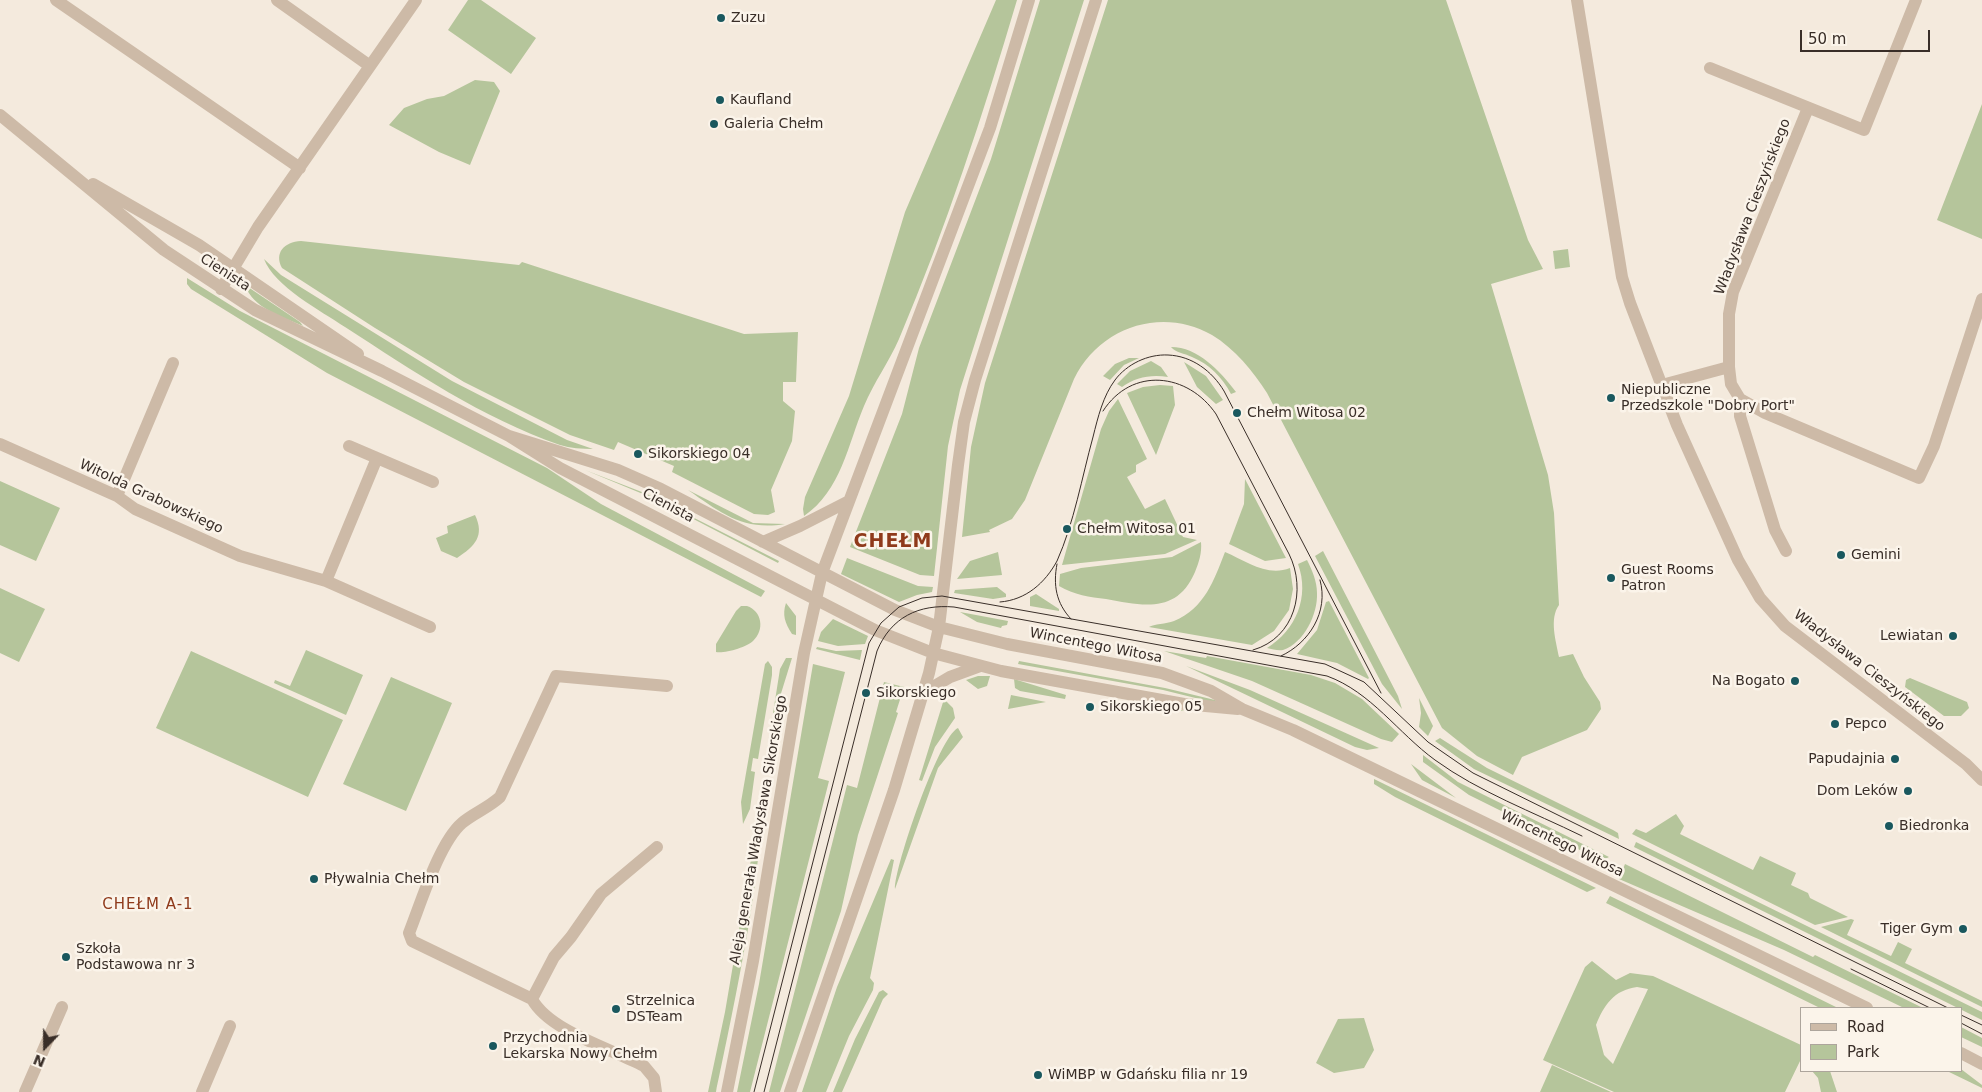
<!DOCTYPE html>
<html>
<head>
<meta charset="utf-8">
<style>
	body { margin:0 }
	#map { position:relative; width:1982px; height:1092px; overflow:hidden; background:#f4eadd; font-family:"DejaVu Sans",sans-serif }
	canvas { display:block }
	.legend { position:absolute; left:1800px; top:1007px; width:162px; height:65px; box-sizing:border-box; background:#fbf4ea; border:1px solid #ada59c; margin:0; padding:6px 9px; list-style:none; font-size:15px; color:#392e28 }
	.legend li { display:flex; align-items:center; gap:10px; height:25px }
	.legend b { width:25px; border:1px solid #ada59c }
	.north { position:absolute; left:20px; top:1022px; width:50px; height:50px; -webkit-text-stroke:4px #fbf4ea; paint-order:stroke; rotate:202deg; font-size:14px; font-weight:700; line-height:20px; text-align:center; color:#392e28 }
	.north::after { content:''; display:block; margin:auto; width:18px; height:22px; background:#392e28; clip-path:polygon(50% 0,100% 100%,50% 72%,0 100%) }
	.scale { position:absolute; left:1800px; top:30px; width:130px; height:22px; box-sizing:border-box; border:2px solid #392e28; border-top:0; padding-left:6px; font-size:15px; line-height:18px; white-space:nowrap; color:#392e28; -webkit-text-stroke:4px #fbf4ea; paint-order:stroke }
</style>
</head>
<body>
<div id="map">
<canvas width="1982" height="1092"></canvas>
<ul class="legend">
<li><b style="height:6px;background:#cdbaa7"></b>Road</li>
<li><b style="height:14px;background:#b5c59b"></b>Park</li>
</ul>
<div class="north">N</div>
<div class="scale">50 m</div>
</div>
<script>
const ctx = document.querySelector('canvas').getContext('2d');
ctx.lineJoin = 'round';
function fillPath(path, color) { ctx.fillStyle = color; ctx.fill(path, 'evenodd'); }
function stroke(path, color, width, dash) { ctx.strokeStyle = color; ctx.lineWidth = width; ctx.lineCap = dash ? 'butt' : 'round'; ctx.setLineDash(dash || []); ctx.stroke(path); }
function drawText(font, color, halo, rows, align = 'center') {
  ctx.font = font + ' "DejaVu Sans",sans-serif'; ctx.lineWidth = 5; ctx.setLineDash([]); ctx.textBaseline = 'middle'; ctx.strokeStyle = halo; ctx.fillStyle = color; for (const [text, x, y, turn = 0] of rows) {
    ctx.save(); ctx.translate(x, y); ctx.rotate((+turn || 0) * Math.PI / 180); ctx.textAlign = isNaN(turn) ? turn : align; if (halo) ctx.strokeText(text, 0, 0); ctx.fillText(text, 0, 0); ctx.restore();
  }
}
const green = new Path2D(`
	M468,0H481L536,38L511,74L448,30Z
	M996,0H1017C983,115 946,228 899,339C889,362 874,382 864,406C848,444 841,491 804,516L803,509L805,497L849,396L905,212Z
	M1040,0H1084L960,390L948,446L934,576L920,575L850,547L902,414L919,348L991,159Z
	M1108,0H1446L1528,240L1543,269L1491,284L1548,475L1554,513L1559,605C1549,619 1556,641 1559,657L1573,654L1584,677L1600,702L1601,709L1587,730L1522,757L1513,775L1477,756L1442,728L1267,393C1253,371 1235,349 1212,335C1162,306 1099,327 1074,379L1025,500L1012,519L989,530L990,532L962,537L971,447L985,383Z
	M475,80L494,82L500,91L470,165L439,152L389,125L404,108L427,99L444,96Z
	M1982,104V239L1937,220Z
	M301,241L519,265L522,262L744,334L798,332L796,382H783V401L795,411L792,441L771,490L775,512L768,515L754,514L672,472L674,466L618,442L614,450L570,435L464,382L375,328L282,268C274,253 284,242 301,241Z
	M1568,249L1570,267L1555,269L1553,251Z
	M264,259L281,275L452,381L567,440L593,449C582,449 570,448 560,445C482,418 413,371 345,327C321,311 274,286 264,259Z
	M187,278L240,311L547,468L601,504L765,591L761,597L327,373L191,289L187,284Z
	M248,287L300,322L303,326C283,317 258,310 247,290Z
	M1171,347C1198,347 1220,371 1236,392L1231,394C1222,377 1209,364 1192,357C1184,353 1176,353 1171,347Z
	M1129,358H1139L1124,365L1110,380L1103,376L1115,364Z
	M1151,361L1161,367L1168,377C1152,374 1135,377 1122,387L1117,384L1130,371Z
	M1184,362L1206,376L1223,400L1216,404L1197,387Z
	M1160,385L1173,386L1175,405L1156,455L1127,393L1143,387Z
	M1118,399L1147,459L1136,465V472L1127,477L1145,509L1165,499L1183,537L1197,540L1165,554L1062,565L1101,429L1109,411Z
	M585,470L647,494L779,561L778,563L655,499Z
	M1245,479L1286,558L1265,561L1229,544L1244,504Z
	M0,481L60,508L36,561L0,545Z
	M688,490L753,523L785,524C743,531 721,513 688,490Z
	M475,515C485,536 475,546 457,558L441,551L436,538L448,533L447,526Z
	M1201,542C1202,553 1199,562 1195,572C1177,614 1143,606 1106,599C1090,597 1074,595 1059,586L1060,574L1081,568L1172,557Z
	M1323,551L1398,696L1402,709L1382,684L1315,556Z
	M998,552L1002,575L957,579L970,561Z
	M1225,552C1246,561 1267,577 1290,568L1293,589L1289,610L1274,631L1252,645L1149,627C1154,624 1166,624 1174,621C1205,608 1214,580 1225,552Z
	M847,558L918,586L933,587L932,592L917,595L899,602L841,574Z
	M1307,560C1312,570 1317,581 1317,593C1318,614 1304,643 1283,650C1278,651 1272,649 1267,648C1296,630 1310,597 1298,564Z
	M997,587L1006,594V597L993,599L954,593L955,590Z
	M0,588L45,609L19,662L0,653Z
	M1036,594L1059,609V611L1030,606V597Z
	M1329,601L1369,678L1368,679L1337,663L1297,654L1317,630L1326,602Z
	M786,603L796,616V635L792,634C785,623 782,615 786,603Z
	M747,606C762,611 765,630 753,641C747,647 724,654 716,652V644L736,611L741,606Z
	M960,612L1008,621L1007,625L1002,626L1001,628L977,622Z
	M833,619L868,636L865,644L838,646L818,641L821,632Z
	M817,647L836,651L862,650L860,660L816,649Z
	M306,650L363,675L346,715L274,683L275,680L290,686Z
	M191,651L343,720L308,797L156,728Z
	M1164,651L1206,658L1207,656L1311,675L1335,683L1362,699L1399,734L1392,742L1381,739L1252,681Z
	M786,658H792L774,716L773,713L780,669Z
	M768,661L772,667V675L758,759L753,758L751,771L755,772L750,809L743,824L741,802L765,664Z
	M1019,661L1165,688L1215,700L1232,707L1163,690L1018,664Z
	M813,664L845,672L818,778L829,781L750,1092H737L759,984Z
	M1186,666L1250,690L1379,748L1367,750L1355,747Z
	M978,676H990L987,686L978,689L966,680Z
	M391,677L452,703L406,811L343,784Z
	M1910,678L1967,702L1969,708L1961,716H1944L1905,687L1906,680Z
	M1014,679L1066,695L1065,699L1020,691L1015,688Z
	M884,682L904,687L896,712L898,713L858,835L841,911L780,1092H769L847,785L857,788Z
	M1011,695L1046,702L1008,709Z
	M1419,698L1433,726L1428,736L1419,727L1421,713Z
	M944,699L953,708L955,718L935,747L922,781L919,780Z
	M1154,705L1185,711H1128L1129,706Z
	M958,728L963,737L938,768L895,889C894,868 939,736 958,728Z
	M1440,738L1487,768L1613,830L1618,833L1619,839L1474,769L1435,741Z
	M1423,755L1458,782L1609,857L1603,860L1596,858L1469,795L1423,762Z
	M1411,764L1456,798L1422,780Z
	M1374,779L1596,888L1587,892L1395,797L1374,784Z
	M1676,814L1684,826L1680,834L1753,870L1760,856L1796,873L1791,885L1808,893L1810,898L1848,917L1815,925L1632,834L1636,829L1646,833Z
	M757,824C769,847 724,1053 716,1092H708L725,1012Z
	M1636,842L1982,1012V1020L1634,847Z
	M891,859L894,860L870,978L874,983L873,990L849,1036L826,1092H802L837,987Z
	M1625,864L1813,957L1815,955L1923,1008H1904L1784,950L1619,879Z
	M1610,896L1838,1008H1820L1606,903Z
	M1851,919L1854,920L1847,935L1891,956L1898,942L1912,949L1905,963L1982,1001V1007L1821,927Z
	M1592,961L1616,980L1630,973L1653,976L1801,1045V1059L1785,1092H1614L1543,1060L1585,967ZM1637,987L1648,989L1613,1064L1604,1055L1596,1025C1604,1005 1614,990 1637,987Z
	M883,990L888,994L883,999L842,1092H833L855,1039L879,992Z
	M1364,1018L1374,1050L1364,1068L1334,1073L1316,1063L1338,1019Z
	M1961,1027L1982,1038V1047L1961,1037Z
	M1552,1065L1611,1092H1540Z
	M1961,1069L1982,1085V1088L1947,1071H1961Z
	M1812,1071H1830L1837,1092H1821L1818,1078Z`);
const minor = new Path2D(`
	M56,0L300,168
	M277,0L370,66
	M1577,0L1622,277L1630,303L1677,425L1738,560L1760,598L1785,626L1966,764L1982,780
	M1710,68L1864,130L1916,0
	M1808,108L1733,292L1729,314V367L1731,384L1740,399L1765,413L1919,478L1934,446L1982,299
	M0,115L164,250L255,310L382,371L509,436L560,468L875,630L933,653L1001,671L1184,704L1238,709
	M93,184L199,245L358,354
	M221,289L258,227L416,0
	M1662,385L1729,367
	M1740,399V416L1775,530L1786,551
	M509,436L618,470L661,489L895,610L939,627L1007,644L1162,673L1211,691L1242,709L1293,730L1867,1008
	M0,444L117,496L135,509L240,556L326,581L430,627
	M377,458L433,482
	M117,496L173,363
	M763,542L800,526L847,502
	M326,581L377,458L349,446
	M923,693L950,677L980,666
	M532,999L554,957L571,937L601,894L657,847
	M1961,1053L1982,1064
	M25,1092L62,1007
	M202,1092L230,1026
	M656,1092L654,1078L644,1066C612,1049 549,1031 532,999L412,941L409,933C421,903 439,843 462,823C474,813 488,808 500,797L556,676L667,686
	M727,1092L753,961L804,653L822,573L990,128L1029,0
	M790,1092L894,790L929,673L939,627L958,465L964,422L975,380L1096,0`);
const tram = new Path2D(`
	M1103,411C1132,366 1188,373 1216,414L1289,554C1307,590 1295,638 1253,650
	M1057,564C1053,585 1056,603 1071,619
	M1000,602C1026,600 1045,583 1057,561C1074,523 1082,477 1093,437C1098,417 1103,396 1115,380C1127,364 1148,354 1168,355C1192,356 1212,371 1224,391L1381,693
	M1281,656C1309,643 1329,612 1320,580
	M1851,969L1930,1008
	M1961,1015L1982,1025
	M1961,1023L1982,1034
	M754,1092L869,643L881,623L899,607L922,598L942,596L1325,664L1364,682L1428,742L1473,773L1948,1008
	M764,1092L877,651C891,617 919,604 954,607L1327,676C1371,692 1398,733 1435,760C1479,792 1533,812 1582,836`);
const markers = [
	[721,18,5,"#1a585e"],
	[720,100,5,"#1a585e"],
	[714,124,5,"#1a585e"],
	[1611,398,5,"#1a585e"],
	[1237,413,5,"#1a585e"],
	[638,454,5,"#1a585e"],
	[1067,529,5,"#1a585e"],
	[1841,555,5,"#1a585e"],
	[1611,578,5,"#1a585e"],
	[1953,636,5,"#1a585e"],
	[1795,681,5,"#1a585e"],
	[866,693,5,"#1a585e"],
	[1090,707,5,"#1a585e"],
	[1835,724,5,"#1a585e"],
	[1895,759,5,"#1a585e"],
	[1908,791,5,"#1a585e"],
	[1889,826,5,"#1a585e"],
	[314,879,5,"#1a585e"],
	[1963,929,5,"#1a585e"],
	[66,957,5,"#1a585e"],
	[616,1009,5,"#1a585e"],
	[493,1046,5,"#1a585e"],
	[1038,1075,5,"#1a585e"]
];
const poiNames = [
	["Zuzu",731,18],
	["Kaufland",730,100],
	["Galeria Chełm",724,124],
	["Niepubliczne",1621,390],
	["Przedszkole \"Dobry Port\"",1621,406],
	["Chełm Witosa 02",1247,413],
	["Sikorskiego 04",648,454],
	["Chełm Witosa 01",1077,529],
	["Gemini",1851,555],
	["Guest Rooms",1621,570],
	["Patron",1621,586],
	["Lewiatan",1943,636,"right"],
	["Na Bogato",1785,681,"right"],
	["Sikorskiego",876,693],
	["Sikorskiego 05",1100,707],
	["Pepco",1845,724],
	["Papudajnia",1885,759,"right"],
	["Dom Leków",1898,791,"right"],
	["Biedronka",1899,826],
	["Pływalnia Chełm",324,879],
	["Tiger Gym",1953,929,"right"],
	["Szkoła",76,949],
	["Podstawowa nr 3",76,965],
	["Strzelnica",626,1001],
	["DSTeam",626,1017],
	["Przychodnia",503,1038],
	["Lekarska Nowy Chełm",503,1054],
	["WiMBP w Gdańsku filia nr 19",1048,1075]
];
const streetNames = [
	["Władysława Cieszyńskiego",1753,207,-69],
	["Cienista",225,273,33],
	["Witolda Grabowskiego",151,497,25],
	["Cienista",668,506,28],
	["Wincentego Witosa",1096,646,11],
	["Władysława Cieszyńskiego",1869,671,38],
	["Aleja generała Władysława Sikorskiego",759,830,-80],
	["Wincentego Witosa",1562,844,26]
];
const neighbourhoodNames = [
	["CHEŁM A-1",148,905]
];
const districtNames = [
	["CHEŁM",893,542]
];
fillPath(green, '#b5c59b');
stroke(minor, '#cdbaa7', 12);
stroke(tram, '#392e28', 1);
for (const [x, y, r, color] of markers) { const dot = new Path2D(); dot.arc(x, y, r, 0, 2 * Math.PI); ctx.fillStyle = color; ctx.fill(dot); stroke(dot, '#fbf4ea', 2); }
drawText('14px', '#392e28', '#fbf4ea', poiNames, 'left');
drawText('14px', '#392e28', '#fbf4ea', streetNames);
ctx.letterSpacing = '1px';
drawText('15px', '#8f3a1b', '#fbf4ea', neighbourhoodNames);
ctx.letterSpacing = '0px';
ctx.letterSpacing = '1px';
drawText('bold 19px', '#8f3a1b', '#fbf4ea', districtNames);
ctx.letterSpacing = '0px';
</script>
</body>
</html>
